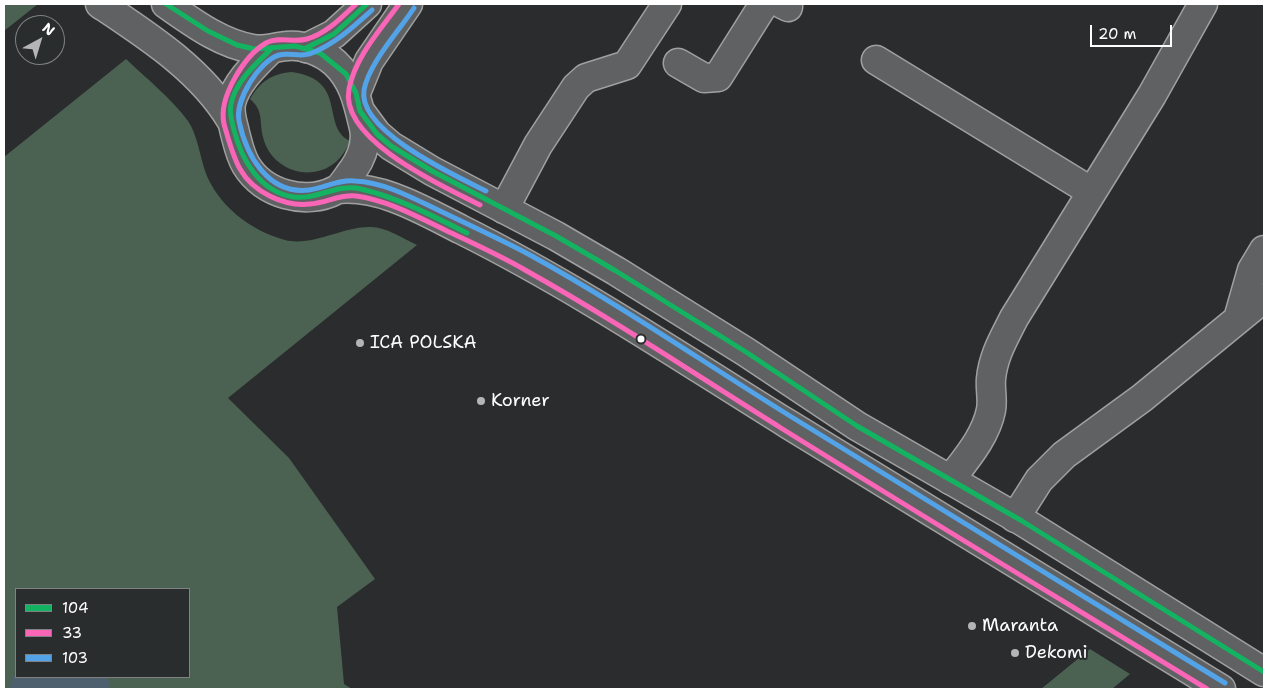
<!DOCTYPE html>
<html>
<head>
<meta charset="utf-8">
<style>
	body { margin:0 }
	#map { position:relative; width:1268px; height:693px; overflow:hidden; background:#2b2c2d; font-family:"Shantell Sans",sans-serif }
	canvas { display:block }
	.frame { position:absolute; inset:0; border:5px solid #fff; pointer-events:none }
	.legend { position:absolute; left:15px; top:588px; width:175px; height:90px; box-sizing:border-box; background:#2a2d2e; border:1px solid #7f8182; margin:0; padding:6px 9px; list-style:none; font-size:15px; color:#fff }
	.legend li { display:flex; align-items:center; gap:10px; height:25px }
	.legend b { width:25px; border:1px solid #7f8182 }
	.north { position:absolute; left:15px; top:15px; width:50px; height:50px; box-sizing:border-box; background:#2a2d2e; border:1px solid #7f8182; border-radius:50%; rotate:39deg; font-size:14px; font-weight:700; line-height:20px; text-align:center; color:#fff }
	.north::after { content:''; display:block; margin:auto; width:18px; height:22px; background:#b5b5b6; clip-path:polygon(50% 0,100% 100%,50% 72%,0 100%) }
	.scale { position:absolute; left:1090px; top:25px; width:82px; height:22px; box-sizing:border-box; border:2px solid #fff; border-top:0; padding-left:6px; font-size:15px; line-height:18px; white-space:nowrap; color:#fff; -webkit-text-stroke:4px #2a2d2e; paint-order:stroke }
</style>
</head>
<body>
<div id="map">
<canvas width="1268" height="693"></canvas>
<div class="frame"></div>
<ul class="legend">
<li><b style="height:6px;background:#13b361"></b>104</li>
<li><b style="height:6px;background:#fa66b7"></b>33</li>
<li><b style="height:6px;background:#53a3e8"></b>103</li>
</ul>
<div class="north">N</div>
<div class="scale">20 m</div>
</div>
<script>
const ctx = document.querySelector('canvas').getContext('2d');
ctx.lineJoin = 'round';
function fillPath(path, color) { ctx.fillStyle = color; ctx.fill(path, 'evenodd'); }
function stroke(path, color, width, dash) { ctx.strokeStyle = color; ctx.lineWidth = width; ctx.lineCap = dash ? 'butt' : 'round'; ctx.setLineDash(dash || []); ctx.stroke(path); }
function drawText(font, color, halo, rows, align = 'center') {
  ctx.font = font + ' "Shantell Sans",sans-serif'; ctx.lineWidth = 4; ctx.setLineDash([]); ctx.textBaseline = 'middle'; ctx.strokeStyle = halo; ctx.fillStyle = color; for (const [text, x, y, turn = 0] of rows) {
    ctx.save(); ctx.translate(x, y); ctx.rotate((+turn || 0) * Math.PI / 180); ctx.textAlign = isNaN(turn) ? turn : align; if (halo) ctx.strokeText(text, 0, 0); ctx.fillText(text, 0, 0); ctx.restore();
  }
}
const green = new Path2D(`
	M4,4H38L4,31Z
	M126,59C147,79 171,98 188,121C197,134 200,156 205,171C217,205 251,231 285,240C312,247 344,226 371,227C386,227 404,239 417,245L228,398L289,458L375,579L337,607L344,684L352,689H4V157ZM16,589H189V677H16Z
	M291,72C349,79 320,127 350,141C343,158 331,170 313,172C291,175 268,160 263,137C259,121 264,111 250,99C260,82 271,74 291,72Z
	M1090,649L1130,674L1112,689H1041Z`);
const river = new Path2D(`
	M35,689L39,684L85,689`);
const minor = new Path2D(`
	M782,4L788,7
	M306,48L334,34L367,4
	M876,60L1092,192
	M678,63L704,78L718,77L764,4
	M356,93L369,61L408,4
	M504,209L538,145L576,87L586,78L627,65L667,4
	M1238,319L1252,270L1264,250
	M950,480C966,459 986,436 991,410C993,400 990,389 991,379C993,356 1004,338 1014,318L1152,95L1203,4
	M1015,518L1039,480L1064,455L1142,398L1264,298`);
const major = new Path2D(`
	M100,4C148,36 201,70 231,120
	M166,4C192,22 221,44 253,49C264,51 275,47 287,46C303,44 323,52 335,63C354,81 358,103 364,128C367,143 362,157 353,170C348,176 342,187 336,190C306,206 263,194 246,165C240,155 238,144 235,133C233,123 229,114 231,103C236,82 256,64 271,49
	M360,111L377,134L391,146L432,171L556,236L616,271L746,352L857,426L1022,521L1264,672
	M338,189C382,185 424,211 462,230C576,287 680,357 788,424C932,513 1077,600 1221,689`);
const bus1 = new Path2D(`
	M166,4L208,31L237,45L254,49L295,46L320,53L346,74L356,93L360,111L377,134L391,146L432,171L556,236L616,271L746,352L857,426L1022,521L1264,672
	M306,48L334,34L367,4
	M271,49C256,64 235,82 231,104C229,113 232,122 234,130C242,161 260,192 294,197C317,200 338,183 361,189C399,198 433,216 467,233`);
const bus2 = new Path2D(`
	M356,4C342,17 326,34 307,39C294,43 279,36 266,43C244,56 218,98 224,124C228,138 233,157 240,169C253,192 284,207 310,204C326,203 340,194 356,196C387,200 418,217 445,230C472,243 499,255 525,270C613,319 696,375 781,428C922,516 1065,602 1207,689
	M399,4C381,29 355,57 349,89C339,140 444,187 480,205`);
const bus3 = new Path2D(`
	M414,8C399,31 369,63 364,90C357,131 456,176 486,191
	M372,10C353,27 336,43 312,53C301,58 290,52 279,55C259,61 235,100 239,121C246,155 268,195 309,190C325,188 339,179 355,181C383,182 413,198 438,210C469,225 500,239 530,255C619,304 703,362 790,416C934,506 1080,594 1225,683`);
const markers = [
	[641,339,4.5,"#fff"],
	[360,343,5,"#b5b5b6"],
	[481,401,5,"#b5b5b6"],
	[972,626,5,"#b5b5b6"],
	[1015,653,5,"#b5b5b6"]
];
const poiNames = [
	["ICA POLSKA",370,343],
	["Korner",491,401],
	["Maranta",982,626],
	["Dekomi",1025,653]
];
fillPath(green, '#4b6253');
stroke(river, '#4e5f6e', 50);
stroke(minor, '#a0a0a0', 31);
stroke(major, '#a0a0a0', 31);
stroke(minor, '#606162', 28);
stroke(major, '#606162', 28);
stroke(bus1, '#13b361', 5);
stroke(bus2, '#fa66b7', 5);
stroke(bus3, '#53a3e8', 5);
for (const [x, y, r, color] of markers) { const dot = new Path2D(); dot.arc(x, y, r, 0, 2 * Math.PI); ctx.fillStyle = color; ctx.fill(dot); stroke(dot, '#2a2d2e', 2); }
drawText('18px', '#fff', '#2a2d2e', poiNames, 'left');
</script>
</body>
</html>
